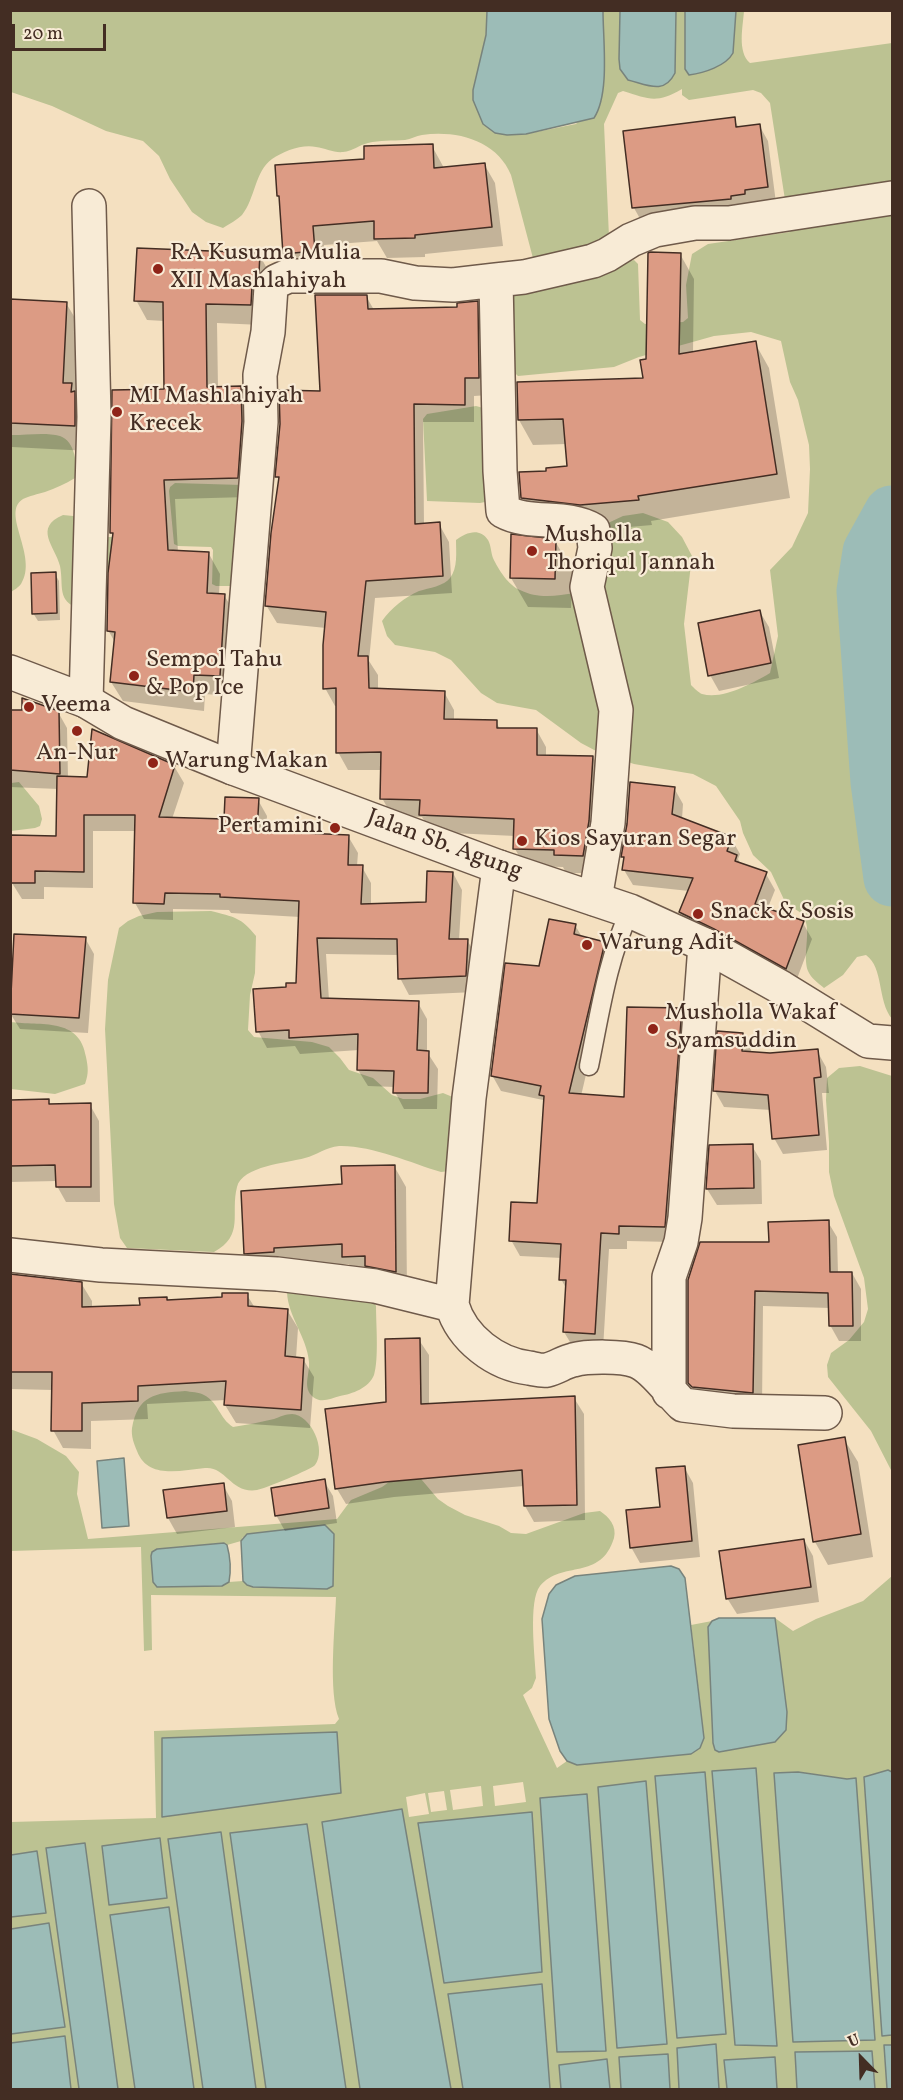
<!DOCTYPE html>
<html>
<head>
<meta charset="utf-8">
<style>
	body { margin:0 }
	#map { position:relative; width:903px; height:2100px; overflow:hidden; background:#f4e0c0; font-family:Vollkorn,serif }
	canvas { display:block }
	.frame { position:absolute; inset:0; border:12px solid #432d23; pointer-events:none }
	.north { position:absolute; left:831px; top:2028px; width:60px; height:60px; -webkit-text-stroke:4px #f8ebd6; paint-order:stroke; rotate:337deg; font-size:16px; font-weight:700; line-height:24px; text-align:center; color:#432d23 }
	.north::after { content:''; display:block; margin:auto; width:21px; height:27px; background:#432d23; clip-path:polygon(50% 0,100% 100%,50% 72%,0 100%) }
	.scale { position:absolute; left:12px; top:24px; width:94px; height:27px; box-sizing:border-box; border:3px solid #432d23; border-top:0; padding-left:8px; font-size:18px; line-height:21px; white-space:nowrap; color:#432d23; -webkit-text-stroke:4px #f8ebd6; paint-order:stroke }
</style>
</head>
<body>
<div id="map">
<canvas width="903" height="2100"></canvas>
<div class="frame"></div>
<div class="north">U</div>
<div class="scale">20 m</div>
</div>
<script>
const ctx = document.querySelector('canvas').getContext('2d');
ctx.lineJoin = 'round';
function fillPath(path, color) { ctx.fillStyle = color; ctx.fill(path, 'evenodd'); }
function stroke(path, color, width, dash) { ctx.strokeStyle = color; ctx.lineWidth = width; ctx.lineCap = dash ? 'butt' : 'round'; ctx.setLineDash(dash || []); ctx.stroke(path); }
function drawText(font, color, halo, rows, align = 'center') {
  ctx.font = font + ' Vollkorn,serif'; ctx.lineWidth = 4.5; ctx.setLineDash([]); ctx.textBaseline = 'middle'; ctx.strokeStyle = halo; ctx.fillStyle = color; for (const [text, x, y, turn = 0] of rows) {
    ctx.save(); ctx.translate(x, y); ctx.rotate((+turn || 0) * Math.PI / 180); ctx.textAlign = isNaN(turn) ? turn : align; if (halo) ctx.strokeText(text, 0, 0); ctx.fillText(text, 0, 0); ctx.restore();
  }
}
const green = new Path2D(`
	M11,11H487L486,35L473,90V100L507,135L526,134L576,124L603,93V11H620L619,59L620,69L629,80L675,73L676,11H685V68L733,53L736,11H744C743,26 737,52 750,63L892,43V1019C877,1000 884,968 866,955L857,957L843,975L824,988C818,983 811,978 808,971C800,947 821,915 787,906L771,872L753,855L743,833L740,821L716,786L693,774L634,764L598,752L581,743L536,710L497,703L481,693L451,660L435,652L395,645L387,636L382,621C391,608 405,597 419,591C429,588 444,586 450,578C458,568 456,552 456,540C466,533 479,527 488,540C491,545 491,553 493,558C498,569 509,586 520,590C538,599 556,596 575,593L593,530L623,516L643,513L668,522L682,537L692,556L684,624L691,685C694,688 699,693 702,694C723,700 753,683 770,673L778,636L770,570L792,547L808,513L810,469L809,445L798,400L790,382L781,341L751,332L714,336L639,357L614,367L518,376L513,371L505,295L634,260L638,264L640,320L645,324L683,322L688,318L686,285L692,254L708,244L790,232L770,103L761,93L753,90L689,100L682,95V89C656,104 649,99 623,91L618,93L604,124L609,237L601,249L534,262L511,175C497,141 458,130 422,135C416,136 411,139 405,140C392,141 380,140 368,143C359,145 353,151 343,152C334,153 325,148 316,147C302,144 284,151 272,159C255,171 255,199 242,215C237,220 229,224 223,228L206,222L192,212L170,179L159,156L143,141L106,131L52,106L11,92Z
	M476,406L487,409L490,501L480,503L427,501L423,419L427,414Z
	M12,435C27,435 46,432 60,436C75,441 78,465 75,478C65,484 56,488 45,492C38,494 29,496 23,499C0,513 39,556 21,584C19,587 14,590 11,592V436Z
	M175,483L242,485L233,586H216L212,584L213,550L211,547L178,546L174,544L169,491L170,487Z
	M63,515L83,517L103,537H125L110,572L104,575L80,609C56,601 64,586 60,566C55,546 33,528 63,515Z
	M19,782L39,806L42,819L40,826L35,828L11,831V783Z
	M211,911C234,917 241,917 256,936L255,973L250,995L248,1030L254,1037L312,1042L329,1047L340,1058L349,1070L373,1078L392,1095L403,1099H420L443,1093L455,1098L450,1171L441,1172C411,1163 371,1145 339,1146C326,1147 317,1155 305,1158C287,1163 242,1166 237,1187C230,1214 245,1235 214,1252L127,1248L120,1238L114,1204L105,1029L108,980L119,928L128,921L139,916L157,912Z
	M10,1022C41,1026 80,1017 86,1057C88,1067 89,1073 85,1084L55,1094L11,1089Z
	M860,1066L892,1076V1472L871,1431L828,1377L827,1365L831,1353L849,1340L864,1322L868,1309L864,1278L834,1196L829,1172V1142L826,1100L827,1078L839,1068Z
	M293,1290L373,1300L376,1306C376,1324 379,1359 374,1375C369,1388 352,1394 340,1396C331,1398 322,1404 313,1397C302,1387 310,1375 309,1362C307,1337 288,1317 287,1292Z
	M185,1391C191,1392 199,1392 204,1395C219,1403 219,1418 233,1427C247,1425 260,1422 274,1419C279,1417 286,1414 292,1414C311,1415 327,1450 315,1465C312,1469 264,1489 257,1490C231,1494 226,1466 205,1468C181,1470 148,1480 137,1451C134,1444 131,1436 132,1428C138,1395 155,1393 185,1391Z
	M10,1429L37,1439L66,1456L79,1472L77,1494L88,1539L337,1519L351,1500L382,1487L389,1482L416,1473L438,1499L448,1506L465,1515L499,1526L511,1533L526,1534L584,1513L600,1511C609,1517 617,1526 614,1538C601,1581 562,1560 540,1586C528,1601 535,1657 536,1678L532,1688L523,1695L557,1768L567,1761L577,1765L691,1754L700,1748L704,1738L691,1625L712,1621L708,1627L713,1743L786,1730L787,1712L775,1618L793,1631L816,1619L863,1601L892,1576V1772L888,1770L864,1777L882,2036H892V2045L884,2046L887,2089H875L872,2051L795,2052L797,2089H777L775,2057L724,2060L727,2089H719L716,2044L677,2048L679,2089H670L668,2055L619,2057L621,2089H610L607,2059L559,2065L561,2089H550L542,1984L448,1994L463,2089H451L402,1809L322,1823L360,2089H346L307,1824L230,1833L266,2089H256L221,1832L168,1840L203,2089H194L169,1908L110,1915L135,2089H118L85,1844L47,1848L79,2089H71L65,2036L11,2043V2034L65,2027L49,1923L11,1929V1917L45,1913L37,1851L11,1855V1822L156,1818L154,1731L335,1724L339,1719C328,1692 335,1628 336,1597L151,1595L152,1650L144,1651L141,1547L11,1551ZM243,1537L333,1586L327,1589L253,1587L247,1585L243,1581L229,1582L222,1586L157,1587L153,1582L151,1556L152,1552L157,1549L223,1543L227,1545L241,1541ZM337,1732L341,1793L162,1817V1738ZM755,1768L777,2045L776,2046L735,2045L712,1772ZM705,1772L726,2033V2034L655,1777ZM799,1772L847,1779H856L875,2040L793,2041L774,1773ZM523,1782L526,1802L495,1806L493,1786ZM481,1786L483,1806L453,1810L450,1790ZM444,1791L447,1810L431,1812L428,1793ZM425,1793L429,1814L409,1817L406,1797ZM587,1794L606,2051L557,2052L540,1798Z`);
const water = new Path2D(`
	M487,11H603C603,40 610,94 594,118L526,134L507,135L495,133L483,124L473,100V90L486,35Z
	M620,11H676L675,73C664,95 648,85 628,80L620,69L619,59Z
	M685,11H736L733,53C726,66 704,73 689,75L685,69Z
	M124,1458L129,1526L102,1528L97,1461Z
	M325,1525L334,1534L333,1586L327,1589L253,1587L247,1585L243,1581L241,1541L247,1534Z
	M224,1543L227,1545C230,1556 231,1571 229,1582L222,1586L157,1587L153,1582L151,1556L152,1552L157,1549Z
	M671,1566L679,1569L685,1578L704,1738L700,1748L691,1754L577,1765L567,1761L560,1751L549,1719L542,1619L549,1594L556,1585L575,1576Z
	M719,1618H775L787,1712L786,1730L775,1742L719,1752L715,1750L713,1743L708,1627L712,1621Z
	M337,1732L341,1793L162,1817V1738Z
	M756,1768L777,2046L735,2045L712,1771Z
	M888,1770L892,1772V2035L882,2036L864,1777Z
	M705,1772L726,2034L677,2038L655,1776Z
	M798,1772L847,1779L856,1778L875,2040L793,2042L774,1773Z
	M646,1781L667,2044L617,2048L598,1787Z
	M587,1794L606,2051L557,2052L540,1798Z
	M402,1809L451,2089H360L322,1822Z
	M532,1812L542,1972L444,1983L418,1823Z
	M307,1824L346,2089H266L230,1833Z
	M221,1832L256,2089H203L168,1839Z
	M160,1838L167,1898L109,1905L102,1846Z
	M85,1843L118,2089H79L46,1848Z
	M37,1851L46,1913L11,1917V1855Z
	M169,1907L194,2089H135L110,1915Z
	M49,1923L65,2027L11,2034V1929Z
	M542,1984L550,2089H463L448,1994Z
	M65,2036L71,2089H11V2043Z
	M716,2044L719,2089H679L677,2048Z
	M884,2045H892V2089H887Z
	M872,2051L875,2089H797L795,2052Z
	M668,2054L670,2089H621L619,2057Z
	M775,2057L777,2089H727L724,2060Z
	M607,2059L610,2089H561L559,2065Z`);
const shadow = new Path2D(`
	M734,119L739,128L759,125L768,141L776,203L643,224L634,208L625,132Z
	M432,146L444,168L484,164L495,183L503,246L425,254V257L387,258L377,241L324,245L325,270L295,272L284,253L281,201L278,196L365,161Z
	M259,254L270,274L262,325L217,323L218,388H241L252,407L248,497L175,499L178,552L209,554L220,574L219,595H224L236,615L231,696L205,694L204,711L123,701L111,682L116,644L108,630L114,537L111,532L165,390L164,321L147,320L136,300Z
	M680,254L694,279L693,353L755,343L769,368L790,498L651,521L652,525L595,530L537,522L522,497L548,472L569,467L567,444L533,445L519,420L645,380L647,361Z
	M366,296L374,310L459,309L477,303L487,320L489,395L474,396V422H423L424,525L439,524L449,542L452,593L375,598L369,661L378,675V690L444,692L454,710V721L496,722L500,729H536L546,747V757H593L603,775L593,873H566L563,867L525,866L515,849V836L431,832L422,817L392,816L382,798V770H348L338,752L337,706H335L325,688L326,628L277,623L266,605L280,481L277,477L321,392Z
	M10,300L66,303L81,328L89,451L12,447L10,475Z
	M555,541L572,570L571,608L528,607L511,578Z
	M55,574L59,581L60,620L38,621L33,613Z
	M760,612L769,627L779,678L719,691L710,675Z
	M10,711L58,712L67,728L68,778L88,779L174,766L184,783L172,819L225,821L258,800L267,816L266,833L348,836L358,853L357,866L362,867L371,883V905L427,903L453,873L462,890L459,940H467L477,957L475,992L409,995L400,978L399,955L326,954L329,1000L418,1003L427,1019V1052L438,1069L437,1109H404L395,1092V1087L368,1086L358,1070L359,1050L300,1054L295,1046L267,1048L258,1031L288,989L297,984L300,917L231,913L229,910L173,909V920L144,919L135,903L136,831H93V888L44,887V899H22L12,883L58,837V789L10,787Z
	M674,788L683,804L682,819L731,838L740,854L738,859L741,865L766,874L775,890L767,910L803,923L812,939L795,984L689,928L680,912L689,891L633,885L624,870L625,860L623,857Z
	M575,925L582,937L604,943L613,959L581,1096L625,1099L681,1010L690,1025L673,1242L627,1241V1249H609L603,1349L573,1347L564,1332L567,1290L561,1279L562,1258L520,1256L511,1240L539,1205L545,1104L543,1100L501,1091L492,1075L540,967Z
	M85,938L94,954L88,1033L20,1029L10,1013Z
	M742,1034L751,1050V1053L770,1054L817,1051L826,1067L829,1093H822L827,1150L783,1154L774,1138L771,1110L724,1107L715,1091Z
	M48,1101L51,1105H90L99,1121L100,1202H66L57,1186V1181L10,1182V1102Z
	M711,1146H752L761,1161L762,1204L717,1205L707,1189Z
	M394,1166L406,1187L407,1292L356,1277L349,1264L285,1268L258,1274L246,1253L343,1185Z
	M828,1222L837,1237L838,1273H852L861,1289V1341H839L830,1325V1308L763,1306L762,1408L699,1399L689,1382L770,1243Z
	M81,1283L92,1301V1308L141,1306L166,1298L168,1301L247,1295L255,1308L287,1310L298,1328L296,1358L303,1359L314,1377L310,1428L236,1423L225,1405L226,1400L147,1404L148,1419L91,1421V1449L63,1448L53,1430V1390L10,1389V1294Z
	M419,1340L429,1355V1406L574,1398L584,1414L585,1520L534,1522L525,1506L524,1486L394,1497L346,1504L337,1489L388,1403Z
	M844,1439L858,1462L873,1557L828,1565L815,1542L800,1447Z
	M684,1467L693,1483L700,1557L640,1563L631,1547L661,1508Z
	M324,1481L333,1496L337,1523L285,1531L276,1515Z
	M223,1485L232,1501L235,1527L177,1534L168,1518Z
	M804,1540L813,1556L819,1602L737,1614L727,1598Z`);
const river = new Path2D(`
	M892,514L871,552L865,591L879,782L892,878`);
const building = new Path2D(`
	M735,117L736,127L760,124L768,187L745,190V194L731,196V199L632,208L623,131Z
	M433,144L434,168L485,163L492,227L415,235V238L374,239V221L313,226L315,251L283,254L279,196H277L275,165L364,159V146Z
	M137,248L260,253L259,273L252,286L251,305L206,304L207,387L241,386L242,421L238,478L164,480L168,550L209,552L207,593L225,594L220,676L194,675L193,692L110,682L115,632L107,631L108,573L113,533H110L112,390L164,389L163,302L134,301Z
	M650,252L681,253L679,354L756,341L777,474L638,496L639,500L580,505L521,498L519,472L546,471V468L567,466L563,419L518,420L517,382L643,378L640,360L646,359L648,253Z
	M315,295H367L368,309L457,307V303L478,301L479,378H465V405L414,404L415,524L440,522L443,576L366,581L358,656H368L369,688L445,691L444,719L497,720V728H537V755L593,756L589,821L583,856L554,855V850L513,849L514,819L419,815L420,800L380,799L381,752L336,753V688L323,689V645L326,612L265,606L271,533L279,477H275L280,424L279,390L320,391Z
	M10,299L67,302L63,383H72L71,392L75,391V426L10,423Z
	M511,534L556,539L555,579L510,578Z
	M56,572L57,613L32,614L31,573Z
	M760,610L771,663L708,676L698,623Z
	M22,698L59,711L60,774L10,770V710H22Z
	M92,729L175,765L159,817L224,819L225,797L259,798L257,831L349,835L348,865H363L361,904L426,902L427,871L453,872L449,939H468L466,976L398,979L397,939L317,938L321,998L419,1001L417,1050L429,1051L428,1093H393L394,1071L357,1070L358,1034L289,1038V1030L256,1032L253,989L286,987V983H296L299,901L220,897V894L165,893L164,904L133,903L135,815H84V872L35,871V883H11V835L56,836L57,776L87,777Z
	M630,782L675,787L672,814L732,837L727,851L737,855L735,861L767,872L755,904L804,921L786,969L714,929L679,912L693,878L622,870L624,857H621L627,824Z
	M549,919L576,924L574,934L605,942L569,1093L624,1097L627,1007L682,1008L665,1227L619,1226V1234L601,1233L595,1334L563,1332L566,1280H559L561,1244L509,1241L511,1202L537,1203L544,1096L539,1095L541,1086L491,1076L505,963L539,966Z
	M14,934L86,937L79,1018L10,1014Z
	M717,1031L743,1033L742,1051L770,1053L818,1049L821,1077L814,1078L819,1135L772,1139L768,1095L713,1091Z
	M49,1099V1104L91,1103V1187H56L55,1165L10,1166V1100Z
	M753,1144L754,1188L706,1189L709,1145Z
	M395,1165L396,1272L365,1266V1256L342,1257V1244L274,1248V1252L244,1254L241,1191L342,1184L341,1166Z
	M829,1220L830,1272H852L853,1326H829L828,1293L755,1291L753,1393L692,1387L688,1383V1280L700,1242H769L768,1222Z
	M10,1274L82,1282V1307L140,1305L139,1298L167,1297V1300L222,1297V1293H248V1306L288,1309L285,1356L304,1358L301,1410L224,1405L226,1381L138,1386V1401L82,1403V1431H51L52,1372H10Z
	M420,1338L421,1404L575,1396L577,1505L524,1506L522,1470L385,1482L335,1489L325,1409L386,1402L385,1339Z
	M845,1437L861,1534L813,1542L798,1445Z
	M685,1466L692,1541L630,1548L626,1510L660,1507L656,1468Z
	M325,1479L329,1508L275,1516L271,1488Z
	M224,1483L227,1511L167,1518L163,1490Z
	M804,1539L811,1587L726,1599L719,1551Z`);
const service = new Path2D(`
	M589,1066C600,1013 607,960 630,911`);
const minor = new Path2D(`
	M496,280L500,471L503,511C530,526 566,514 593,530L595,548L587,587L616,710L608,823L595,899
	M86,701L94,417L89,206
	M233,768L261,422L260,375L268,332L271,287L277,281L288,276H381L415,283L453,285L496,280L524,277L593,261L607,255L631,240L655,230L695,223H729L892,198
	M10,1255L101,1265L277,1274L375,1286L452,1305C462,1339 496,1364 529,1368C535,1369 542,1371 547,1370C556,1368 564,1362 573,1360C588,1356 622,1356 636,1361C653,1367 670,1393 683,1405L733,1411L825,1413
	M452,1305L469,1098L499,867
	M669,1392V1277L681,1242L685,1218L705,945`);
const tertiary = new Path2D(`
	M10,672L86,701L123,723L233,768L499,867L630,911L705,945L782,988L868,1041L892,1043`);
const markers = [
	[158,269,6,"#8f2418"],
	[117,412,6,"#8f2418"],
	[532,551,6,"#8f2418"],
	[134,676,6,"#8f2418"],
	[29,707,6,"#8f2418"],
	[77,731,6,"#8f2418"],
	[153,763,6,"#8f2418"],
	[335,828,6,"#8f2418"],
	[522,841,6,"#8f2418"],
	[698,914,6,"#8f2418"],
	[587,945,6,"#8f2418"],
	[653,1029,6,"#8f2418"]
];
const poiNames = [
	["RA Kusuma Mulia",170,255],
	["XII Mashlahiyah",170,283],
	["MI Mashlahiyah",129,398],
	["Krecek",129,426],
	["Musholla",544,537],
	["Thoriqul Jannah",544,565],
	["Sempol Tahu",146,662],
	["& Pop Ice",146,690],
	["Veema",41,707],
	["An-Nur",77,755,"center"],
	["Warung Makan",165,763],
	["Pertamini",323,828,"right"],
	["Kios Sayuran Segar",534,841],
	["Snack & Sosis",710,914],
	["Warung Adit",599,945],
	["Musholla Wakaf",665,1015],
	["Syamsuddin",665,1043]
];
const streetNames = [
	["Jalan Sb. Agung",444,846,20]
];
fillPath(green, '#bcc292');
fillPath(water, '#9cbcb7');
stroke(water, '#78837c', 1.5);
fillPath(shadow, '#0003');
stroke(river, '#9cbcb7', 57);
fillPath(building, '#dc9b84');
stroke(building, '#432d23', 1.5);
stroke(service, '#6f5a4a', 21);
stroke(minor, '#6f5a4a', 36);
stroke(tertiary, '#6f5a4a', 36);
stroke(service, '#f8ebd6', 18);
stroke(minor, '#f8ebd6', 33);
stroke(tertiary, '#f8ebd6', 33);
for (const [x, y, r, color] of markers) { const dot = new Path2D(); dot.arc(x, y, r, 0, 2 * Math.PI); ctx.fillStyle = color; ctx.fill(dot); stroke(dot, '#f8ebd6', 2); }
drawText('24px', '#432d23', '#f8ebd6', poiNames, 'left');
drawText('24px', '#432d23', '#f8ebd6', streetNames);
</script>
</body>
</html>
